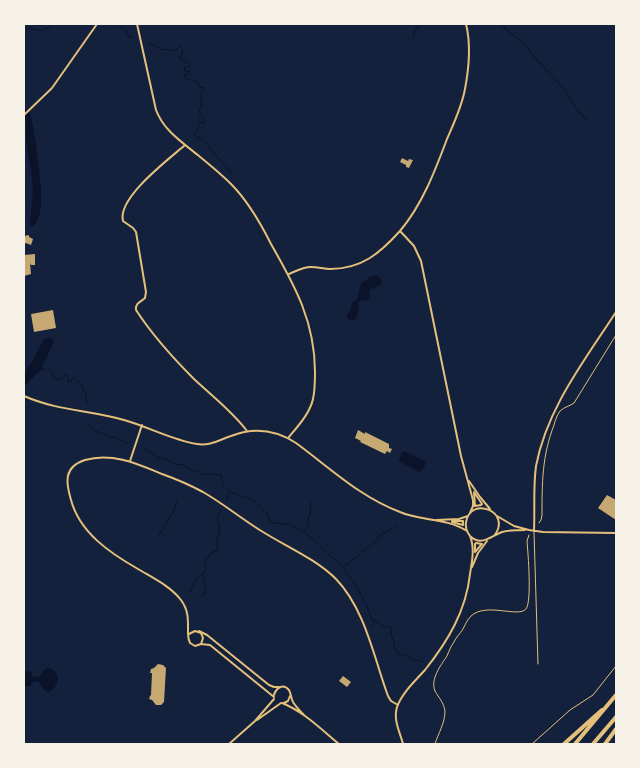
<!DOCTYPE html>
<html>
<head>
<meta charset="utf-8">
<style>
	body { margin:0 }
	#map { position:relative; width:640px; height:768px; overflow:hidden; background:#14213d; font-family:Arial,sans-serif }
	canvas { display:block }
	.frame { position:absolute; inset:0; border:25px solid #f6f1e7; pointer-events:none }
</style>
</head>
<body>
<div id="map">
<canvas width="640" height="768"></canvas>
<div class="frame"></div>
</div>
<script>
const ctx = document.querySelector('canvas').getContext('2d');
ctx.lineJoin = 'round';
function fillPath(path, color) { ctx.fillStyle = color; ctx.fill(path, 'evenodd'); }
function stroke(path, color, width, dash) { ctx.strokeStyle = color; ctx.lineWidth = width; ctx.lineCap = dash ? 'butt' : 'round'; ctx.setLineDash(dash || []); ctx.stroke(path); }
const water = new Path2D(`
	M24,106L31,116L36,144L41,187V206L40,213L36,223L32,227L31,226L30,224L33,189L31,170L28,155L26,140V123L24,119Z
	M375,275C381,277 383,280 381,285L370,289L369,293L370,297L368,300L360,301L358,303L359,310L356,319L352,321L347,318V315L351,309L352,303L358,298L359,291L361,284L370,277Z
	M49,338H52L54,342L42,367L45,369C36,371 31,381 24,386V373L32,362L44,339Z
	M405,451L425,461L426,463L422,471L419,472L400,462L399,460L402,452Z
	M46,668C61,668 61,688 48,692L43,689L38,681L32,682L31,686H24V671L32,672V676L39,677L43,671Z`);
const stream = new Path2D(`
	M105,24H114
	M118,24L119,26L125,29L128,36L133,38
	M499,24L516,37L526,46L535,58L565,90L577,110L587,120
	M24,28C38,27 39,36 52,24
	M413,38L415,31L420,24
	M148,43L163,50L170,49L173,51L180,47L183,50L182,55L180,56C180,62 187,60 190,65L189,67H184L185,71H190L189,74H185V77L188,80H196V83L199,84L200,88L203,87L204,89L200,93L202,98L200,103L202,106L199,110L201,114L199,116L205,120L204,123L200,122L198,125L199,129L194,134L195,136C208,141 209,149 218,158C222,163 228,167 231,173
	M45,369L51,371L54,377L58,380L61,379L67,374L68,381L70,382H71L72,378H75L82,385V388L85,392L87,403
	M87,422C94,436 115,435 127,443
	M144,449L152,453L157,458H164L175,464L184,465L191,470L197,471L203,475L209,474L221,475C222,477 222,480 222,483C227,495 245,495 254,501C260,505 261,510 268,514L269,521L271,523L289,524L297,528L312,538L328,554L342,565L347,574L353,581L366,604L372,620L378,622L384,627H389L392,629L391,635L394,642V647L396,650L399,654L406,655L412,660H419L424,662
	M226,500L230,492
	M304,532L308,525V519L311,511L310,507L311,502
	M158,537L174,510L177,500
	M362,552L375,542L380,535L397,526
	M344,566L360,555
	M190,592C192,585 198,576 204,573
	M201,596L204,595C207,590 204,585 205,580L203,576L206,569L205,560L209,557L212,552H215L217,549V540L220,530L217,519L221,509
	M371,627L374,625V622L372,620`);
const building = new Path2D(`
	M402,158L408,161L409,159L413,160L409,168L406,167V165L400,162Z
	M29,235V237L33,239L31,245L26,243L24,244V236Z
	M35,254V265H31L30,263L31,274L24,276V255Z
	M53,310L56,328L34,332L31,314Z
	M358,430L365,434V432L389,444V448L392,449L390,453L387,451L385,454L360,442L361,441L355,438Z
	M607,495L616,500V520L598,508Z
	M158,664L163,665L166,668L164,702L161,705H156L152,700L149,699L150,696L151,695L152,673H150L151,669L154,668Z
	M343,676L351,682L347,687L339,681Z`);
const path = new Path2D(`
	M539,523L541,520L542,515C542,483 542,456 554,425C555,421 557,415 560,411C564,407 570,406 574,403L616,335
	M435,744C438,734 445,723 445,711C444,703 439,698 435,691C430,679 441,665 447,656C449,651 451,646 454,642C456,637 460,634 463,629C465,625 467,620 471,616C486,602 518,618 526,609C532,601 528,553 527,541L529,535
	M532,744L570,710L593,695L616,666`);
const service = new Path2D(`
	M534,532L538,664`);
const pedestrian = new Path2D(`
	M474,492L482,504L481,505L475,506Z
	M452,521H463V525L452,522Z
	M476,543L482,544L475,552V544Z`);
const minor = new Path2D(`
	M137,24L156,110C164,131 182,142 199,156C210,165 221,174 231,184C248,201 260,222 271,244C295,286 315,322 315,372C315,381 315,390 313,399C310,413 298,426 289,437
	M466,24C471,44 469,68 465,89C462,106 454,123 447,139C435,171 422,205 400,231L414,246L421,261L461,456L473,500V506L470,513
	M24,115L52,88L97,24
	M185,145C169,159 117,198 123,221L133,228L136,232L146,292L145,298C141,302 135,303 136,310C151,333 174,359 194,379C212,396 232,411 247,431
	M289,274C296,271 303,267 311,267C318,267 324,269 330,269C362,269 380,253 400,231
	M24,396C58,411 90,410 124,420C149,427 172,440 197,444C210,446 219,440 231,436C254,427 276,430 296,443C330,468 360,497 400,512C421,521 447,518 467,531
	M130,461L142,425
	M469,481L480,497L490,509
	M497,516L514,526L529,530L543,532L616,533
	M436,520L459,519L468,516
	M534,531C535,510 533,488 536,466C547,408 585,360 616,312
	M494,536C513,512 471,495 466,522C465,527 467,532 470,536C481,547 491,536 502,532C509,530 517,530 525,530
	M472,567L478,553L487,541
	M199,631L207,635L269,685L274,687H279
	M189,634L195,631L201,633L203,638L201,644
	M274,695C276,688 283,683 289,690C291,694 291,698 293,702C296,707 300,711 304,715
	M274,697L210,645L201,644L195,646L190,643C188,639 188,637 188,633C188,620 189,611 181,600C170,586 153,578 138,569C110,553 80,533 71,500C66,483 63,467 85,460C112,452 138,464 162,474C176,479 190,485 203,492C224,504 243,520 263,532C287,547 316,559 336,579C365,609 374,658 388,696L391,701L398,705
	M282,703C303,711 322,730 339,744
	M284,703L288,701L290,696
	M257,720L281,703
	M229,744L255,721L274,699
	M403,744C400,732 393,720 397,707C402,693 415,681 425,670C448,641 466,611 470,574C472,561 475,548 470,536`);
const motorway = new Path2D(`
	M564,744L593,718L602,710
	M575,744L616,695
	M593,744L616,717
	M605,744L616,729`);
fillPath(water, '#0b132b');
stroke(stream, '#0b132b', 1);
fillPath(building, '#c6a872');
stroke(path, '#e5c07b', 1);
stroke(service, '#e5c07b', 1);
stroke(pedestrian, '#e5c07b', 2);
stroke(minor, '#e5c07b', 2);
stroke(motorway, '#e5c07b', 4);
</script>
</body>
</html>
